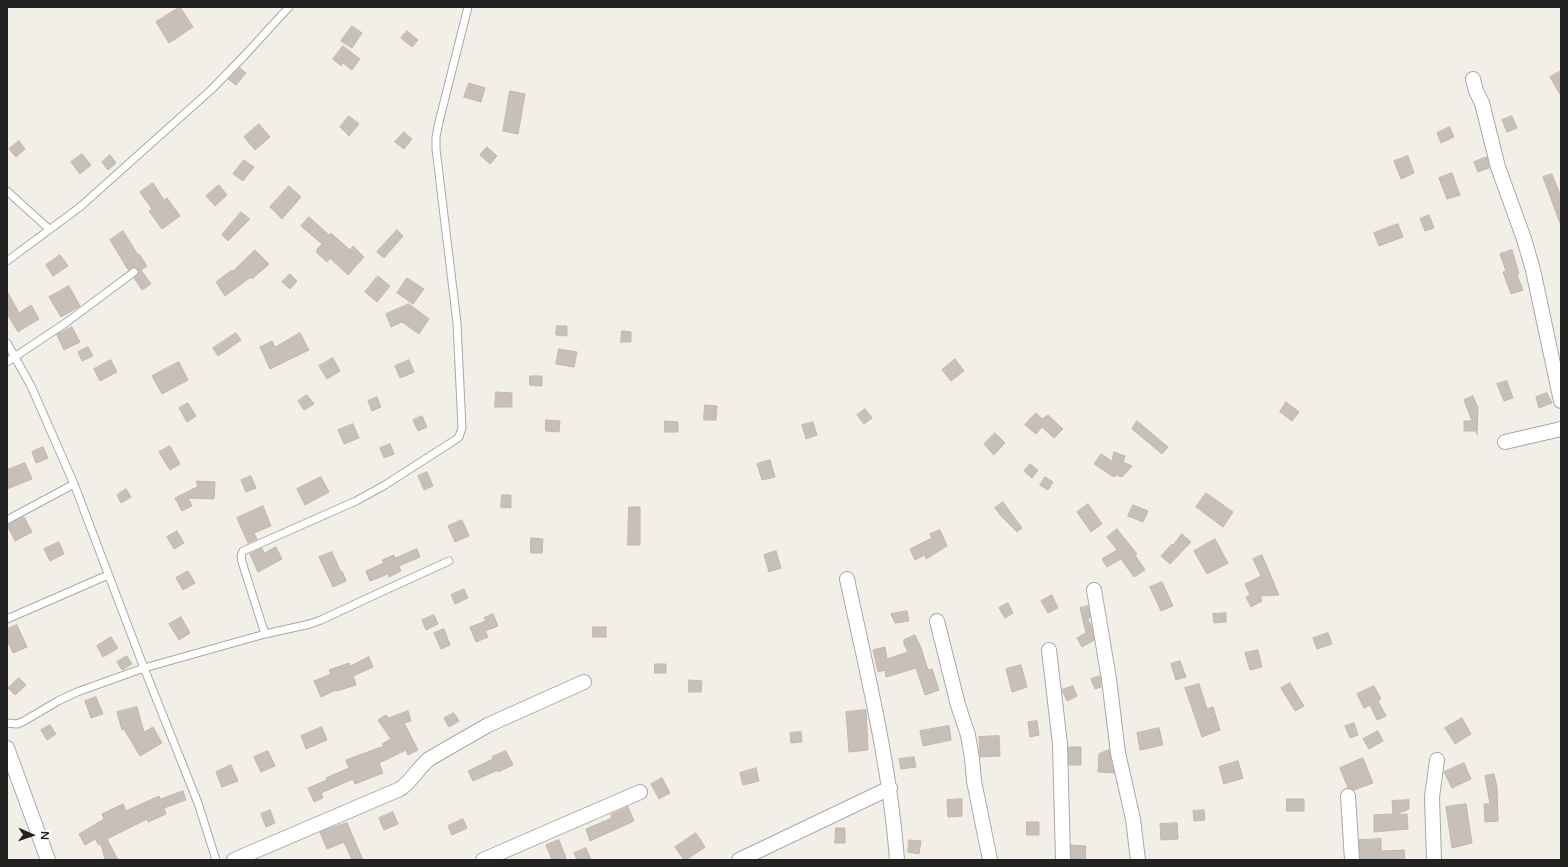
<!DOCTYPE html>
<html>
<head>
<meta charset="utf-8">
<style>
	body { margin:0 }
	#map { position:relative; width:1568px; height:867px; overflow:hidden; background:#f2efe9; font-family:"Varela Round",sans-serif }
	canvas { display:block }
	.frame { position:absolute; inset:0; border:8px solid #222; pointer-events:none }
	.north { position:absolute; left:12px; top:815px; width:40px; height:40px; -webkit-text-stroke:3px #fff; paint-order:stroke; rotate:92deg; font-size:11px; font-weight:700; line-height:16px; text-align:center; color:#222 }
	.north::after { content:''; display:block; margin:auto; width:14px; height:18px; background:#222; clip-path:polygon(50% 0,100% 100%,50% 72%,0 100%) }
</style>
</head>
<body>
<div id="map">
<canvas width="1568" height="867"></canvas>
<div class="frame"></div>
<div class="north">N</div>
</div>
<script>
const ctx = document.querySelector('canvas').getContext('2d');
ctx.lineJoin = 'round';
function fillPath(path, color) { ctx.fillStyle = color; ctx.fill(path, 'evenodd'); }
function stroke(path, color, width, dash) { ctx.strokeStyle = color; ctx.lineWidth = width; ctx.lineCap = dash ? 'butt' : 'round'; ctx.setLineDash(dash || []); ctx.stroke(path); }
const building = new Path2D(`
	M180,7L193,27L169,43L156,22Z
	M352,26L362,33L352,48L341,41Z
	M407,31L418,40L412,47L401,38Z
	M343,46L360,59L352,70L343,63L341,66L333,59Z
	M240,68L246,73L236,85L228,79Z
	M1561,71V96L1550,77Z
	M469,83L485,88L481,102L464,97Z
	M510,91L525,94L518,134L503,131Z
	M349,116L359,124L349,136L340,127Z
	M1512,116L1517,128L1507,132L1502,120Z
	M259,124L270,137L255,150L244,137Z
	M1450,127L1454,137L1441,143L1437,133Z
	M404,132L412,139L404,149L395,142Z
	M19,141L25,149L16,157L9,149Z
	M487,147L497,156L490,164L480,155Z
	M82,154L91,165L80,174L71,162Z
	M110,155L116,163L108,170L102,162Z
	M1408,156L1414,173L1401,179L1394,161Z
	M1487,157L1489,168L1478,172L1474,162Z
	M244,160L254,167L243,181L233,174Z
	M1452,173L1460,195L1447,199L1439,178Z
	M1552,174L1561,197L1560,223L1543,177Z
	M153,183L164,200L167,198L180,216L162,229L149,211L152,209L140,192Z
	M219,185L227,195L215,206L206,196Z
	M289,186L301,197L282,219L270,207Z
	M241,212L250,219L228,241L222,235Z
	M1429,215L1434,228L1425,231L1420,219Z
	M309,217L329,235L331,233L350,250L353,246L364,257L348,275L330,258L327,262L317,253V249L322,244L301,226Z
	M1398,224L1403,237L1379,246L1374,233Z
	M397,230L403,236L384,258L377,252Z
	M123,231L138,255L139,254L147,266L141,270L151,284L142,290L134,278L138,274V269L134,267L129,270L127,268L110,240Z
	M255,250L269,264L252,279L251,277L225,296L216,282L232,270L233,271Z
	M1512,250L1519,274L1517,275L1523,290L1511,294L1503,272L1506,271L1500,254Z
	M60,255L68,266L53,276L46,265Z
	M290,274L297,281L290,289L282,282Z
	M378,276L390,286L377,302L365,292Z
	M407,278L424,289L413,304L397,293Z
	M69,286L80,306L61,317L49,297Z
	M7,291L19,313L31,305L39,319L18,332L7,314Z
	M409,304L429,319L419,334L402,322L391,327L386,314Z
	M557,326H567V336L556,335Z
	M72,327L80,342L64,350L57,335Z
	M622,331L631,332V342H621Z
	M236,333L241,340L218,356L213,348Z
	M300,333L309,350L270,369L260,347L272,341L275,347Z
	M88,347L93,356L82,361L78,352Z
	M559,349L577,352L574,367L556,364Z
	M333,358L340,371L327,379L319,366Z
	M955,359L964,371L951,381L942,370Z
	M111,360L117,372L100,381L94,369Z
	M409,360L414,372L400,378L395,366Z
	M179,362L188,380L162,394L152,376Z
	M530,376H542V386L530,385Z
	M1507,381L1513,398L1504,401L1497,384Z
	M496,392L512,393V407H495Z
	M1547,393L1552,403L1539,408L1536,397Z
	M307,395L314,404L304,410L298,401Z
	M1473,396L1478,408L1477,435L1476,431H1464V421H1472L1464,400Z
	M377,397L381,407L372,411L368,401Z
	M1286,402L1299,412L1292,421L1280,412Z
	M188,403L196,416L187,422L179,408Z
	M705,405L717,406L716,420H704Z
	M865,409L872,418L864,424L857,415Z
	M1036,413L1042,419L1048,415L1063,429L1054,438L1042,427L1036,434L1025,425Z
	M422,416L427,427L418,431L413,420Z
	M546,420L560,421L559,432L546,431Z
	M665,421L678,422V432H665Z
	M1137,421L1168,447L1162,454L1132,429Z
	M813,422L817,435L806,439L802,425Z
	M353,424L359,438L344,444L338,430Z
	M995,433L1005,443L994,455L984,444Z
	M390,444L394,454L384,458L380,448Z
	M170,446L180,464L170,470L159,452Z
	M43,447L48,458L36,463L32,452Z
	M1114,452L1125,456L1123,462L1132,466L1122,477L1116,475L1114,477L1094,464L1101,454L1112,461Z
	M770,460L775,477L762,480L757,464Z
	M25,463L32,479L7,489V470Z
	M1030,464L1038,470L1032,478L1024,471Z
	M427,472L433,486L424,490L418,476Z
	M251,476L256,488L246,492L241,480Z
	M321,477L329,492L305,505L297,489Z
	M1045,477L1053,482L1048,490L1040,485Z
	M197,481L215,482L214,499L188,498L192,506L182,511L175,498L197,487Z
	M126,489L131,497L121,503L117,495Z
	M1206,493L1233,512L1223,527L1196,507Z
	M502,495H511V508L501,507Z
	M1003,502L1022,528L1017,532L1001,516L995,508Z
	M1088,504L1102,524L1091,532L1077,512Z
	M1133,505L1148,511L1143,522L1128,516Z
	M263,506L271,526L254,533L257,539L248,543L237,518Z
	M629,507H640V545H628Z
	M24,517L32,532L15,541L7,525Z
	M462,520L469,536L455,542L448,526Z
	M1117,529L1137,554L1135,555L1145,570L1134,577L1121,559L1107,567L1102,559L1117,550L1107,537Z
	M940,530L947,546L926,559L925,555L915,560L910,549L932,538L930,534Z
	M177,531L184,543L174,549L167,537Z
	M1182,534L1191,542L1170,564L1161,556L1172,544L1173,545Z
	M531,538L543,539L542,553H531Z
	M1215,539L1228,563L1207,574L1194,551Z
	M59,542L64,554L50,561L44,549Z
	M276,547L282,559L258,572L250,554L262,548L264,553Z
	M417,549L420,557L399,566L401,571L389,577L388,574L370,581L366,571L384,563L382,560L394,555L395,558Z
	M776,551L781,568L769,572L764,555Z
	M332,552L341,572L342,571L346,581L333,587L319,557Z
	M1262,555L1279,595L1260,596L1262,601L1251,607L1246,597L1250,595L1245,584L1261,576L1253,559Z
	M188,571L195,583L183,590L176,578Z
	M1162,582L1173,606L1161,611L1150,587Z
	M464,589L468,598L455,604L451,595Z
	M1052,595L1058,608L1048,613L1041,601Z
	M1008,603L1013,613L1005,618L999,608Z
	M1088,606L1090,618H1087L1092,627L1094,640L1082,647L1077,638L1086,633L1080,608Z
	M907,611L909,621L895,623L891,614Z
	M1226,613V622L1214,623L1213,614Z
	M493,614L498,626L485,631L488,637L476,642L470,627L486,621L484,618Z
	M434,615L438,624L426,630L422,620Z
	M181,617L190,633L179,640L169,624Z
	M17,625L27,647L13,653L7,640V629Z
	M593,627H606V637H593Z
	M444,629L450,645L441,649L434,633Z
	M1328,633L1332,644L1317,649L1313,638Z
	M915,635L921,648L928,670L932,669L939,690L925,695L916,668L886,677L885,670L878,672L873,650L885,647L887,659L908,652L904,644V640Z
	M111,637L118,648L103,657L97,646Z
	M1258,650L1262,667L1250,670L1245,653Z
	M127,656L132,664L122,670L117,662Z
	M369,657L373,667L353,676L356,685L337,691L336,690L321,697L314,681L331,674L329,670L349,663L350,666Z
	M1180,661L1186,677L1176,680L1171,664Z
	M655,664H666V673H655Z
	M1021,665L1027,687L1012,692L1006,669Z
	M1100,676L1101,687L1095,689L1091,679Z
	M19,678L26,685L15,695L8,688Z
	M689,680L702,681L701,692H689Z
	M1290,683L1304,706L1295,711L1281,688Z
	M1199,684L1207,709L1213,707L1220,730L1202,737L1185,688Z
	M1073,686L1077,696L1067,701L1062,690Z
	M1374,686L1381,699L1378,701L1386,716L1377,720L1370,705L1364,708L1357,694Z
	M96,697L103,714L91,718L85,701Z
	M137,707L144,732L153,727L162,743L140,756L124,729L122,730L117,712Z
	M866,710L868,750L849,752L846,712Z
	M408,711L411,721L404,723L418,750L408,755L406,750L379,763L383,773L355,784L353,779L321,793L323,798L314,802L308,788L327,780L326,778L349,768L346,760L384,746L382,744L391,739L378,720L386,715L388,718Z
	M454,713L459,721L449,727L444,718Z
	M1462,718L1471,734L1455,744L1445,728Z
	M1037,721L1039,735L1030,737L1028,722Z
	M1354,723L1358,735L1350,738L1345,726Z
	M50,725L56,734L47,740L41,730Z
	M949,726L951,740L923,746L920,731Z
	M322,727L327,740L306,749L301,736Z
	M1159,728L1163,745L1140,750L1137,733Z
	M1378,731L1383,741L1369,749L1363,739Z
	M801,732L802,742L791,743L790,733Z
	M999,736L1000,756L980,757L979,737Z
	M1069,747H1081V765H1069Z
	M1109,750L1114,773L1098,772L1099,754Z
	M268,751L275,766L261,772L254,757Z
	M506,751L513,765L498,772V770L473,781L468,771L493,759L492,757Z
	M914,757L916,767L901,769L899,759Z
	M1363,758L1373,783L1354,790L1348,788L1340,768Z
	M1238,761L1243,778L1224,784L1219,767Z
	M1464,763L1471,779L1452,788L1444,772Z
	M231,765L238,781L222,787L216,772Z
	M756,768L759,781L743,785L740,773Z
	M1494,774L1497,787L1498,821L1485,822L1484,804H1490L1485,776Z
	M662,778L670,793L659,799L651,784Z
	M183,791L186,800L164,808L166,814L148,822L147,819L107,839L118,860H105L101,844L99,845L95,839L85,845L79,834L104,819L102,814L123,804L126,811L159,796L160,799Z
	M962,799V816L948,817L947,800Z
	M1287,799H1304V811H1287Z
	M1409,800V809L1395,815L1407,814L1408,829L1374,832V815L1393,814L1392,801Z
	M1466,804L1472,843L1452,848L1446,807Z
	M628,807L634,821L590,841L586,829L612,818L611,815Z
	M270,810L275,823L266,827L261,814Z
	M1204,810L1205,820L1194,821L1193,811Z
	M393,812L398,824L384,830L379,818Z
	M463,819L467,828L452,835L448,826Z
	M1027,822H1039V835H1027Z
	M347,823L363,860H352L344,842L327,849L320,832Z
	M1177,823L1178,839L1161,840L1160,824Z
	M836,828H845V843H835Z
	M696,833L705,847L686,860H684L675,847Z
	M1381,839V851L1404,850L1405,860H1360L1359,840Z
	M559,840L566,858L560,860H552L546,845Z
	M909,840L921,841L919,854L908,852Z
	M1071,845L1086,846L1085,860H1071Z
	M586,848L591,860H577L574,853Z`);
const lane = new Path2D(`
	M7,191L49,229
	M7,261L80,207L212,89L245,55L289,7
	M7,343L31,386L74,484L144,668L198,803L216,860
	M7,362L67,322L134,272
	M7,520L74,484
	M7,619L108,575
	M265,634L242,562L241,556L243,551L356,501L385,485L455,440L459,437L462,428L457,323L436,149V137L439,122L468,7
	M7,723L17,724L24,721L58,701L77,692L144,668L265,634L310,624L321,620L381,592L449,561`);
const street = new Path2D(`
	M1473,79L1476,91L1482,103L1498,167L1524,239L1533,270L1561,401
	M1505,442L1561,429
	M847,579C867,672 890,765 897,860
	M1094,590L1109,679L1118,753L1133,819L1138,860
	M937,621L958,705L968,735L972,758L974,781L990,860
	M1049,650L1060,744L1063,860
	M7,748L48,860
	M1348,796L1352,860
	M234,860L400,789C412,781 418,768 429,759L488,725L584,682
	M483,860L640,792
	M739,860L890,788
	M1434,860L1432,797L1437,760`);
fillPath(building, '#c7bfb8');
stroke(building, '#c4b6ab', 1);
stroke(lane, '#a9a9a9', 9);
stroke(street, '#a9a9a9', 16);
stroke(lane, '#fff', 7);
stroke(street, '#fff', 14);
</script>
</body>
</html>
